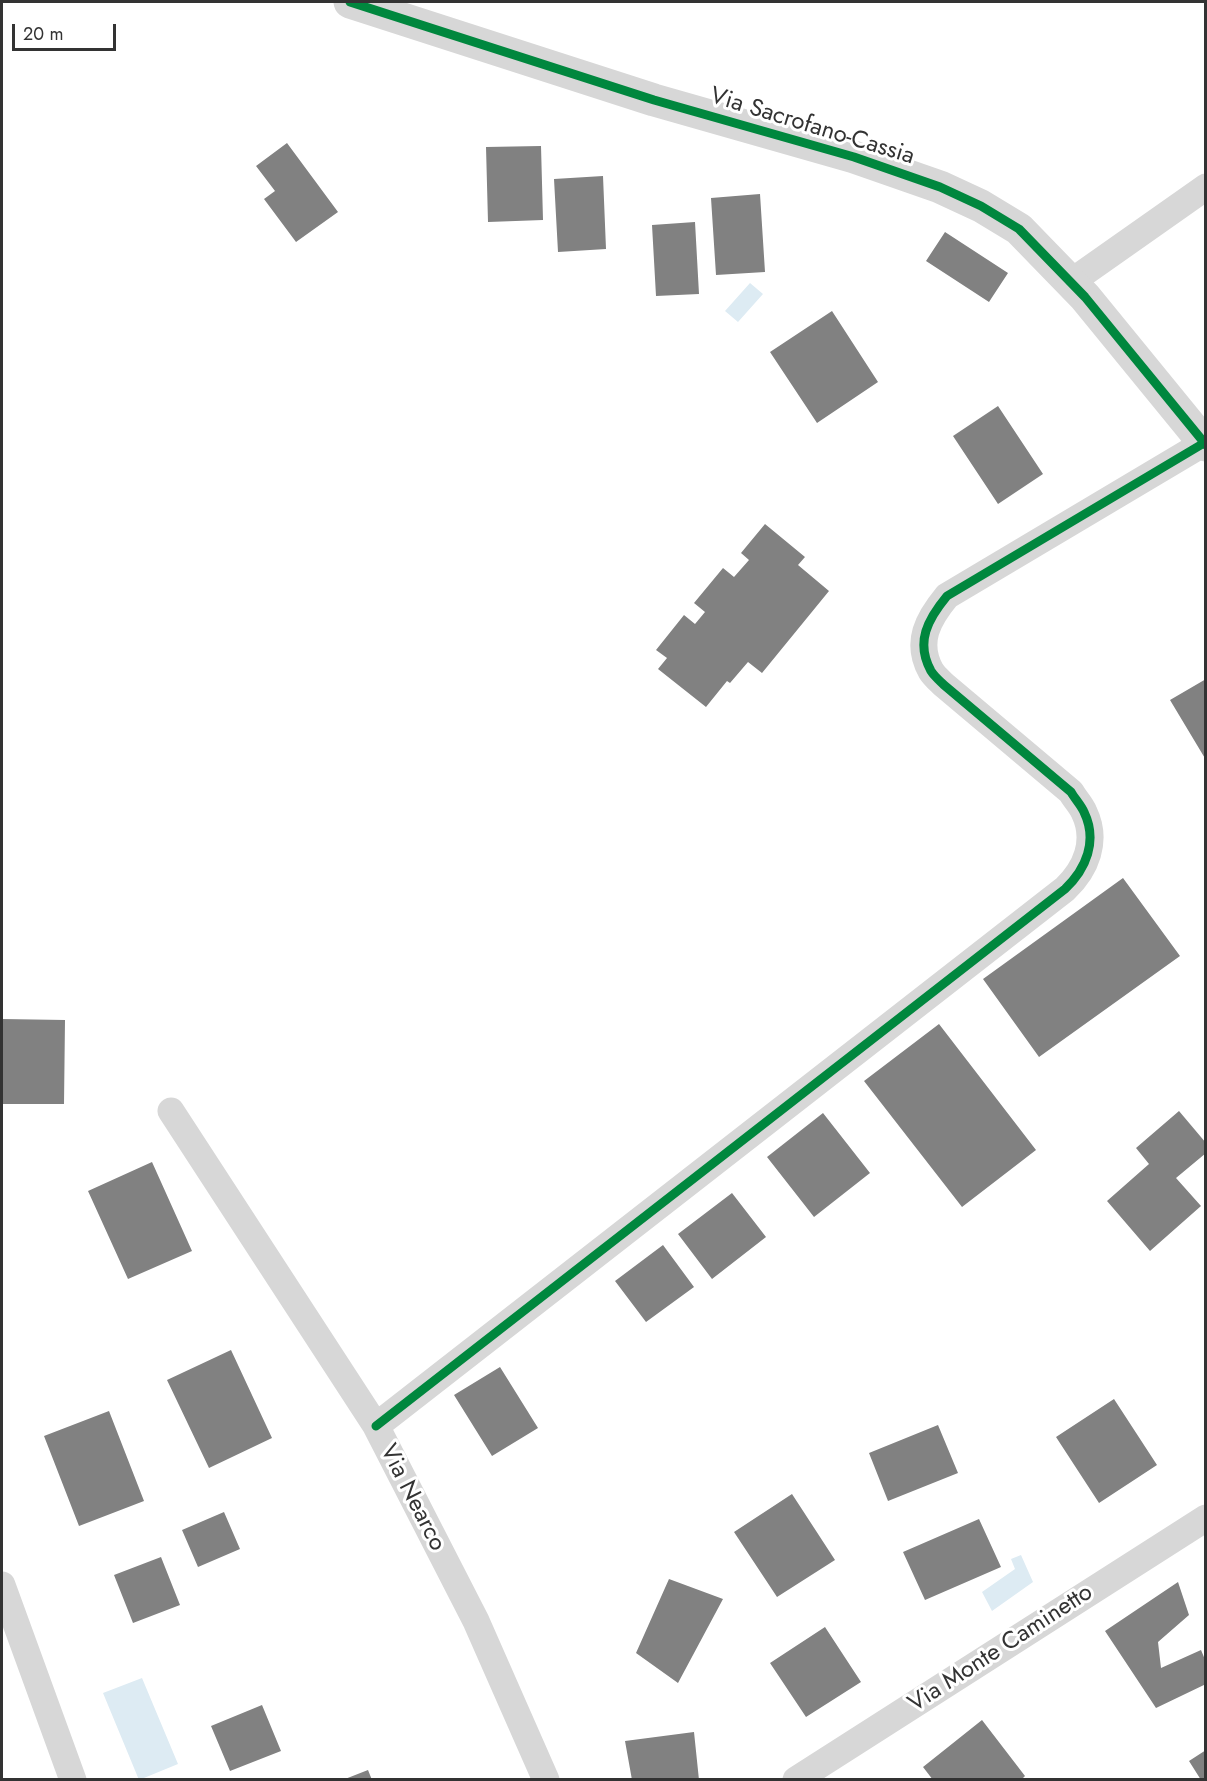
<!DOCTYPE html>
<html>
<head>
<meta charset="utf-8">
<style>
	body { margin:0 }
	#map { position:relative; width:1207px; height:1781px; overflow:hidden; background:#fff; font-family:Jost,sans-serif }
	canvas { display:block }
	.frame { position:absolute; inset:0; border:3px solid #333; pointer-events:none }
	.scale { position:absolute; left:12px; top:24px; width:104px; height:27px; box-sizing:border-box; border:3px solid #333; border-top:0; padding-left:8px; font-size:18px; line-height:21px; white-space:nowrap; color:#333; -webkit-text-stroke:4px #fff; paint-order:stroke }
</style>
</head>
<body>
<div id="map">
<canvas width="1207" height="1781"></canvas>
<div class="frame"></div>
<div class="scale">20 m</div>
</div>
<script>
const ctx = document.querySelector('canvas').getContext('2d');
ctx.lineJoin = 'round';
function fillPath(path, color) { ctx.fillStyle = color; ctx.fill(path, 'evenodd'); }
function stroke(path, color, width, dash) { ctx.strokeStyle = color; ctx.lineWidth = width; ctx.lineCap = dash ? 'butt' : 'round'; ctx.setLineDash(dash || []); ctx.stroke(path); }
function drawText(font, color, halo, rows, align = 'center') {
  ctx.font = font + ' Jost,sans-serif'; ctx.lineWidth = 6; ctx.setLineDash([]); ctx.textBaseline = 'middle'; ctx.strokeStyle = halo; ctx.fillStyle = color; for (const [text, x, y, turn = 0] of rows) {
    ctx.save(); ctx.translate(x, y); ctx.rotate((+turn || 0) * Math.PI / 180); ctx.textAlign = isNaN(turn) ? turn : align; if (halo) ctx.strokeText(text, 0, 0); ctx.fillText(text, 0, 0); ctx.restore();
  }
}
const water = new Path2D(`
	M750,283L763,294L738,322L725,311Z
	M1021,1555L1033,1582L992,1611L982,1592L1015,1569L1011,1559Z
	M142,1678L178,1764L139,1780L103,1693Z`);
const building = new Path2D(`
	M287,143L338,212L296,242L264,199L275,191L256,166Z
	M541,146L543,220L488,222L486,147Z
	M603,176L606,249L558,252L554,179Z
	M760,194L765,272L716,275L711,198Z
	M695,222L699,294L656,296L652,225Z
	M945,232L1008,273L989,302L926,261Z
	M832,311L878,382L817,423L770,352Z
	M998,406L1043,474L998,504L953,436Z
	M765,524L805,557L798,565L829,591L762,673L748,662L730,683L727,681L706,707L658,669L667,658L656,650L684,615L695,624L705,612L694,603L723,568L734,577L749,560L741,553Z
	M1206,679V760L1170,700Z
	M1123,878L1180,956L1039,1057L983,979Z
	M2,1019L65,1020L64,1104H2Z
	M939,1024L1036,1150L962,1207L864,1081Z
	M1179,1111L1206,1143V1153L1176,1178L1201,1206L1150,1251L1107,1201L1149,1164L1136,1148Z
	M823,1113L870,1173L814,1217L767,1157Z
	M152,1162L192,1251L128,1279L88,1191Z
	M732,1193L766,1237L712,1279L678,1234Z
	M663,1245L694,1287L646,1322L615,1281Z
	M231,1350L272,1438L209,1468L167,1380Z
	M500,1367L538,1428L492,1456L454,1395Z
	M1114,1399L1157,1465L1099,1503L1056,1437Z
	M109,1411L144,1501L79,1526L44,1436Z
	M938,1425L958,1473L888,1501L869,1453Z
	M792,1494L835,1560L777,1597L734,1532Z
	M224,1512L240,1549L198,1567L182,1530Z
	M979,1519L1001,1567L925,1600L903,1552Z
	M161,1557L180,1605L133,1623L114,1575Z
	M669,1579L723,1599L678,1683L636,1653Z
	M1178,1582L1189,1615L1158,1642L1161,1668L1201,1650L1206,1662V1684L1156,1708L1105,1631Z
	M825,1627L861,1682L806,1717L770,1663Z
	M262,1705L281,1751L230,1771L211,1726Z
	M982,1720L1025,1776L1021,1780H933L923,1767Z
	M694,1732L699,1780H632L625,1741Z
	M1206,1750V1780H1201L1189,1761Z
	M368,1770L372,1780H345V1779Z`);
const minor = new Path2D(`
	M1071,282L1206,187
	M171,1111L376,1426L476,1621L546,1780
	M376,1426L1065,889C1086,869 1098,841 1084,812C1081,805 1075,799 1071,792L944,685C940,681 934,676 931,671C915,642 928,619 947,596L1204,443
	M2,1585L73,1780
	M796,1780L1206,1518`);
const tertiary = new Path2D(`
	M350,2L654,100L854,157L940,187L981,206L1019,229L1085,297L1206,445`);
const cycleway = new Path2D(`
	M350,2L654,100L854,157L940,187L981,206L1019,229L1085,297L1206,445
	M376,1426L1065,889C1086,869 1098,841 1084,812C1081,805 1075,799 1071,792L944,685C940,681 934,676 931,671C915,642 928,619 947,596L1204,443`);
const streetNames = [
	["Via Sacrofano-Cassia",812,127,17],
	["Via Nearco",412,1498,63],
	["Via Monte Caminetto",1001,1649,-33]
];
fillPath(water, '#ddebf3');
fillPath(building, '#818181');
stroke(minor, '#d7d7d7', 27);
stroke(tertiary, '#d7d7d7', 33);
stroke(cycleway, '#00873e', 9);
drawText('24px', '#333', '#fff', streetNames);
</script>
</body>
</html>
